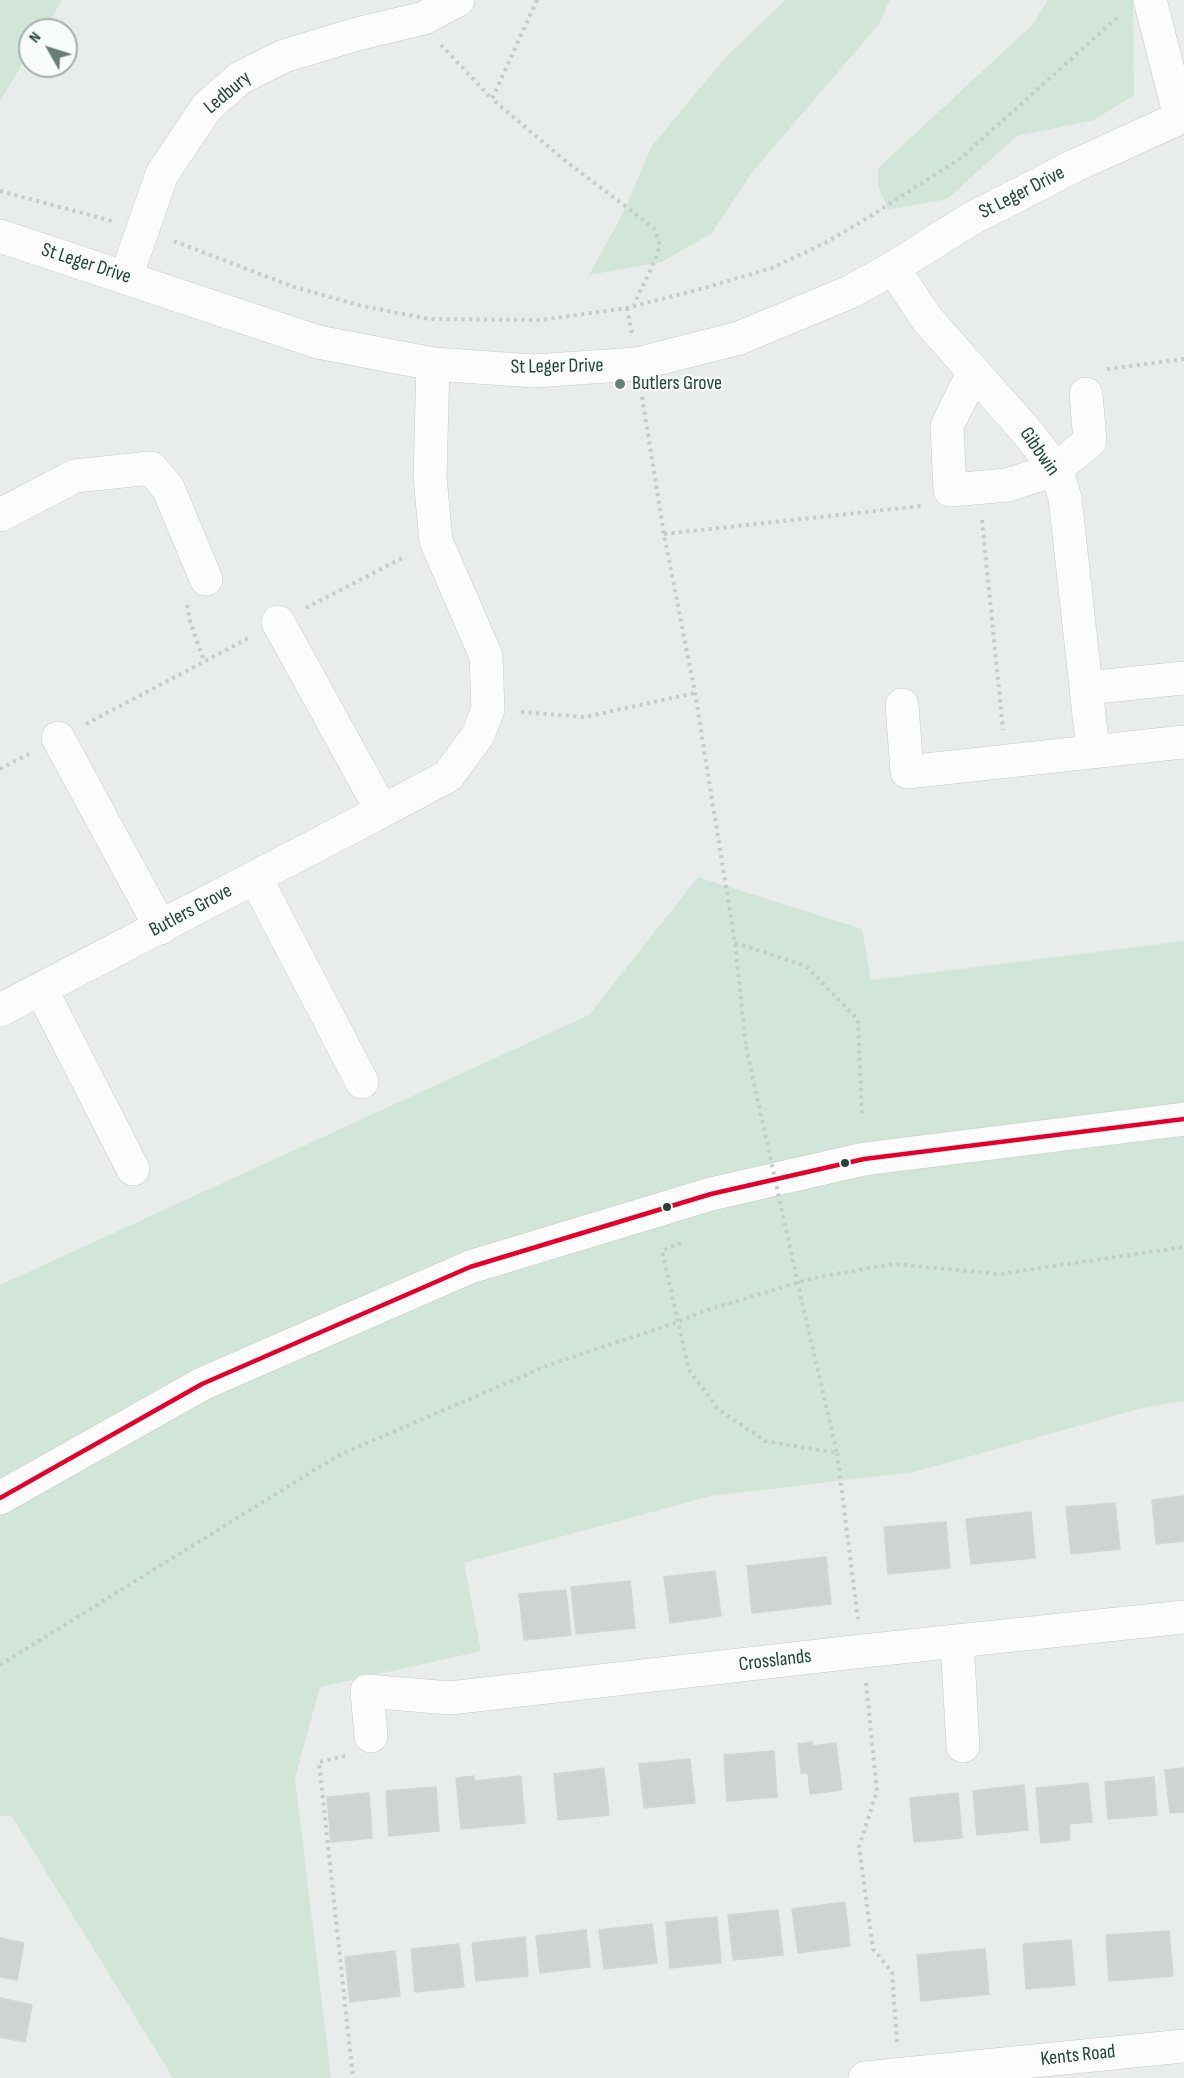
<!DOCTYPE html>
<html>
<head>
<meta charset="utf-8">
<style>
	body { margin:0 }
	#map { position:relative; width:1184px; height:2078px; overflow:hidden; background:#e8edeb; font-family:"Sofia Sans Condensed",sans-serif }
	canvas { display:block }
	.north { position:absolute; left:18px; top:18px; width:60px; height:60px; box-sizing:border-box; background:#f7fbf9; border:2px solid #a3b1ad; border-radius:50%; rotate:309deg; font-size:16px; font-weight:700; line-height:24px; text-align:center; color:#24423a }
	.north::after { content:''; display:block; margin:auto; width:21px; height:27px; background:#697e78; clip-path:polygon(50% 0,100% 100%,50% 72%,0 100%) }
</style>
</head>
<body>
<div id="map">
<canvas width="1184" height="2078"></canvas>
<div class="north">N</div>
</div>
<script>
const ctx = document.querySelector('canvas').getContext('2d');
ctx.lineJoin = 'round';
function fillPath(path, color) { ctx.fillStyle = color; ctx.fill(path, 'evenodd'); }
function stroke(path, color, width, dash) { ctx.strokeStyle = color; ctx.lineWidth = width; ctx.lineCap = dash ? 'butt' : 'round'; ctx.setLineDash(dash || []); ctx.stroke(path); }
function drawText(font, color, halo, rows, align = 'center') {
  ctx.font = font + ' "Sofia Sans Condensed",sans-serif'; ctx.lineWidth = 4.5; ctx.setLineDash([]); ctx.textBaseline = 'middle'; ctx.strokeStyle = halo; ctx.fillStyle = color; for (const [text, x, y, turn = 0] of rows) {
    ctx.save(); ctx.translate(x, y); ctx.rotate((+turn || 0) * Math.PI / 180); ctx.textAlign = isNaN(turn) ? turn : align; if (halo) ctx.strokeText(text, 0, 0); ctx.fillText(text, 0, 0); ctx.restore();
  }
}
const green = new Path2D(`
	M0,0H62L44,30H30V52L0,101Z
	M785,0H890L879,24L753,171L711,234L661,262L589,275L623,213L651,147L725,58Z
	M1048,0H1133L1134,95L1094,120L1017,136L947,199L888,210L878,186V168L1031,26Z
	M698,877L862,929L871,980L1184,941V1401L1142,1408L914,1472L711,1496L464,1563L481,1651L320,1687L295,1778L331,2078H173L11,1815L0,1817V1285L589,1015Z`);
const building = new Path2D(`
	M1184,1496V1541L1156,1544L1152,1500Z
	M1115,1503L1120,1549L1071,1554L1066,1507Z
	M1031,1512L1035,1558L971,1564L966,1519Z
	M946,1522L950,1568L888,1574L884,1527Z
	M826,1557L831,1604L752,1613L747,1566Z
	M715,1571L721,1616L670,1623L664,1577Z
	M630,1581L635,1628L576,1634L571,1587Z
	M566,1590L571,1635L524,1640L519,1594Z
	M812,1742L813,1746L836,1743L842,1790L810,1794L808,1773H801L798,1744Z
	M774,1751L777,1797L727,1801L724,1755Z
	M690,1759L695,1803L644,1808L639,1764Z
	M604,1768L609,1815L558,1820L554,1774Z
	M1184,1768V1812L1170,1813L1165,1770Z
	M474,1776V1781L521,1776L525,1823L461,1829L456,1778Z
	M1154,1777L1157,1815L1108,1819L1105,1782Z
	M1088,1783L1092,1822L1069,1824L1070,1840L1041,1843L1036,1788Z
	M1024,1785L1028,1830L977,1835L973,1791Z
	M436,1787L439,1831L389,1836L386,1791Z
	M369,1793L372,1838L331,1842L327,1797Z
	M958,1793L962,1838L914,1842L910,1798Z
	M845,1902L850,1946L798,1953L792,1909Z
	M778,1910L783,1955L733,1960L728,1915Z
	M717,1917L721,1963L670,1968L666,1922Z
	M652,1924L657,1963L604,1969L599,1930Z
	M586,1930L590,1967L540,1973L536,1936Z
	M1169,1931L1173,1976L1109,1981L1106,1935Z
	M525,1937L528,1976L476,1981L472,1943Z
	M0,1938L24,1943L17,1980L0,1977Z
	M1071,1940L1075,1985L1026,1989L1023,1944Z
	M459,1944L464,1987L415,1992L411,1949Z
	M985,1949L989,1994L921,2001L917,1955Z
	M395,1951L400,1996L350,2002L345,1957Z
	M0,1998L32,2005L25,2042L0,2037Z`);
const path = new Path2D(`
	M537,0L492,99L563,159L654,228C656,233 658,238 659,242C661,255 639,290 634,305
	M441,45L492,99
	M0,191L112,221
	M174,241L294,287L362,306L429,319L541,320L627,308L704,288L772,268L825,243L869,217L961,158L1119,16
	M627,308L632,333
	M1107,369L1184,359
	M642,397L664,534L695,693L735,943L746,1047
	M982,520L1003,730
	M664,534L921,506
	M187,605L190,621L204,661
	M306,608L406,556
	M521,712L585,717L695,693
	M86,724L249,638
	M0,769L29,754
	M735,943L806,966L858,1020L862,1117
	M681,1243L662,1251L689,1370L718,1409L765,1441L837,1453L802,1302
	M837,1453L858,1619
	M0,1665L339,1455L551,1364L678,1322L704,1311L813,1278L893,1264L999,1274L1184,1247
	M866,1683L877,1791L859,1847L873,1949L892,1972L897,2042
	M345,1756L319,1762L353,2078`);
const minor = new Path2D(`
	M1150,0L1180,117
	M0,236L318,342L433,364L534,371L637,364L739,338L850,292L893,268L969,220L1074,166L1184,116
	M893,268L927,319L1027,432L1056,469L1065,498L1093,751
	M126,277L162,174L207,107L240,78L284,56L357,34L424,18L458,0
	M973,373L947,426L950,490L1008,485L1056,469L1090,441L1086,394
	M0,515L75,476L151,468L168,488L206,579
	M1087,688L1184,678
	M902,705L907,772L1184,742
	M58,738L161,928
	M382,811L448,776L478,735L488,709L486,656L436,541L430,477L433,364
	M255,877L362,1082
	M41,989L133,1169
	M0,1010L382,811L278,622
	M0,1498L202,1384L470,1267L711,1194L864,1159L1184,1119
	M957,1641L963,1746
	M371,1736L367,1691L450,1698L863,1651L1184,1617
	M865,2078L1184,2046`);
const pathBridge = new Path2D(`
	M746,1047L802,1302`);
const bus1 = new Path2D(`
	M0,1498L202,1384L470,1267L711,1194L864,1159L1184,1119`);
const markers = [
	[620,384,6,"#697e78"],
	[845,1163,5,"#24423a"],
	[667,1207,5,"#24423a"]
];
const streetNames = [
	["Ledbury",228,93,-40],
	["St Leger Drive",1022,193,-27],
	["St Leger Drive",86,264,18],
	["St Leger Drive",557,367,-1],
	["Gibbwin",1039,452,55],
	["Butlers Grove",191,911,-28],
	["Crosslands",775,1661,-7],
	["Kents Road",1078,2056,-6]
];
const poiNames = [
	["Butlers Grove",632,384]
];
fillPath(green, '#d1e6d8');
fillPath(building, '#cfd4d2');
stroke(building, '#d1d6d4', 1.5);
stroke(minor, '#c5cac8', 34);
stroke(path, '#c3ccca', 4, [3, 4.5]);
stroke(minor, '#fcfcfc', 33);
stroke(pathBridge, '#c3ccca', 4, [3, 4.5]);
stroke(bus1, '#e4002b', 4.5);
for (const [x, y, r, color] of markers) { const dot = new Path2D(); dot.arc(x, y, r, 0, 2 * Math.PI); ctx.fillStyle = color; ctx.fill(dot); stroke(dot, '#f7fbf9', 2); }
drawText('20px', '#24423a', '#f7fbf9', streetNames);
drawText('20px', '#24423a', '#f7fbf9', poiNames, 'left');
</script>
</body>
</html>
